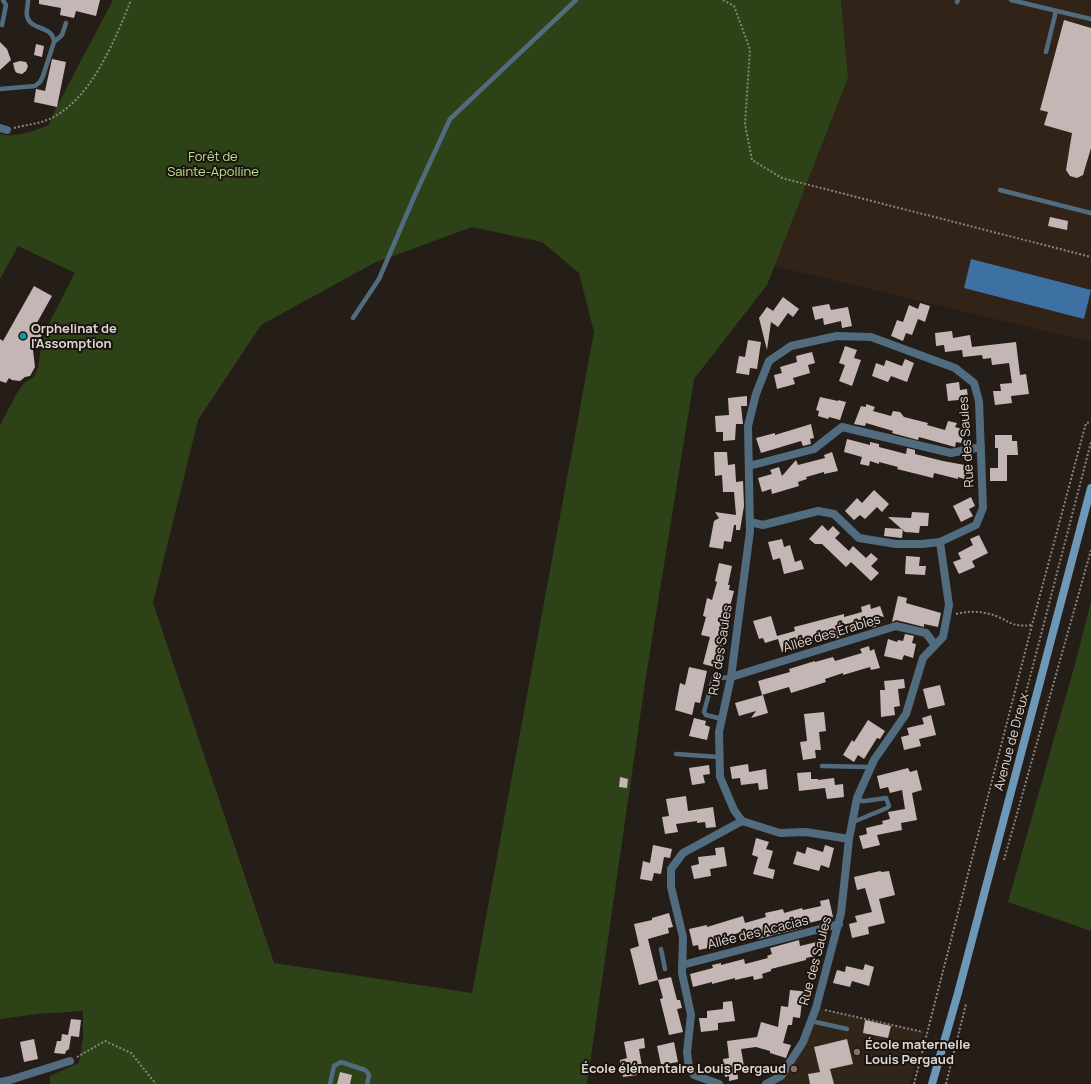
<!DOCTYPE html>
<html>
<head>
<meta charset="utf-8">
<style>
	body { margin:0 }
	canvas { display:block; background:#251d17 }
</style>
</head>
<body>
<canvas width="1091" height="1084"></canvas>
<script>
const ctx = document.querySelector('canvas').getContext('2d');
ctx.lineJoin = 'round';
function fillPath(path, color) { ctx.fillStyle = color; ctx.fill(path, 'evenodd'); }
function stroke(path, color, width, dash) { ctx.strokeStyle = color; ctx.lineWidth = width; ctx.lineCap = dash ? 'butt' : 'round'; ctx.setLineDash(dash || []); ctx.stroke(path); }
function drawText(font, color, halo, rows, align = 'center') {
  ctx.font = font + ' Manrope,sans-serif'; ctx.lineWidth = 4; ctx.setLineDash([]); ctx.textBaseline = 'middle'; ctx.strokeStyle = halo; ctx.fillStyle = color; for (const [text, x, y, turn = 0] of rows) {
    ctx.save(); ctx.translate(x, y); ctx.rotate((+turn || 0) * Math.PI / 180); ctx.textAlign = isNaN(turn) ? turn : align; if (halo) ctx.strokeText(text, 0, 0); ctx.fillText(text, 0, 0); ctx.restore();
  }
}
const built = new Path2D(`
	M816,1008L923,1032L910,1084H766L781,1075L803,1042Z`);
const industrial = new Path2D(`
	M841,0H1091V342L774,266L848,78Z`);
const green = new Path2D(`
	M113,0H841L848,78L767,285L694,379L646,676L587,1084H50V1076L79,1063L83,1039V1011L37,1014L0,1019V425L17,393L24,383L34,377L38,368L42,343L50,321L75,273L18,246L0,279V134C16,138 34,131 49,125L55,110ZM472,227L542,242L579,273L594,332L472,993L274,963L153,603L198,420L261,325L374,263Z
	M1091,602V931L1008,902L1075,664Z`);
const water = new Path2D(`
	M971,259L1091,290L1084,319L964,288Z`);
const building = new Path2D(`
	M39,0H100L96,16L76,11L74,18L60,15L61,8L39,4Z
	M1064,20L1091,28V148L1083,175L1077,178L1070,176L1066,170L1072,133L1044,125L1048,112L1040,110Z
	M0,42L7,49L11,60L0,70Z
	M36,44L44,46L42,57L34,55Z
	M52,59L66,62L57,107L34,102L36,89L45,91Z
	M20,61L26,62L28,66L26,71L22,74L17,73L15,71L13,63Z
	M1050,217L1068,221L1067,230L1048,226Z
	M34,286L52,296L34,328L43,333L33,350L35,367L30,376L25,377L20,381L12,380L9,378L6,383L0,381V339L3,341Z
	M783,297L799,309L793,317L788,313L778,327L771,322L767,350L759,318L767,307L773,311Z
	M920,303L930,306L925,322L918,319L912,335L906,333L903,341L891,336L897,320L903,322L909,305L918,309Z
	M829,304L831,310L848,307L852,326L842,328L841,321L824,325L823,318L815,320L812,307Z
	M952,331L953,338L970,335L972,347L1016,342L1020,375L1026,374L1029,394L1011,396L1012,403L995,405L993,391H1001L1000,384L1012,383L1009,363L992,365L991,358L983,359L982,355L963,357L962,350L945,352L944,345L936,346L935,333Z
	M748,340L761,342L757,369L750,368L749,375L736,373L739,356L745,357Z
	M845,346L857,350L854,358L861,360L852,386L839,381L845,365L839,363Z
	M812,352L815,363L808,365L810,373L793,378L795,384L777,389L774,375L782,373L780,367L797,362L796,356Z
	M905,359L914,363L907,382L891,376L888,382L872,376L876,363L884,366L886,360L902,366Z
	M959,382L960,390L967,389L968,399L948,401L946,384Z
	M747,396V406H741L743,424H736L735,440L723,441V432H716L715,416L729,415L728,398Z
	M820,397L838,401V400L846,402L840,420L829,417L828,419L818,416L819,411L816,410Z
	M866,404L875,407L873,411L891,416L893,411L900,412L904,417L928,423L927,425L945,430L948,421L957,423L955,427L965,430L961,443L956,442L955,447L919,437L918,440L892,433L893,431L866,423L865,426L854,424L861,406L866,407Z
	M811,424L814,438L810,439L811,444L803,446L801,441L761,453L756,438L775,433V435Z
	M995,435H1012V441H1017L1018,455H1007V481H990V468H998V448H995Z
	M847,439L870,445V442L879,444V447L906,454L907,448L915,450V454L943,461L970,466L967,480L958,477V479L934,473L933,478L897,469L898,467L879,462V464L870,461L869,466L860,464L862,457L844,452Z
	M714,452H727L728,465L735,464L736,482L743,481L744,506L740,530H736V525H734L731,542L724,541L723,549L709,547L714,521L719,518L715,512L736,515L734,492H723L722,475L715,476Z
	M832,452L838,471L824,474V472L806,477L807,479L798,482L799,486L772,494L771,489L762,492L758,478L772,474L770,470L779,467L782,476L796,460L798,465L825,458L824,455Z
	M874,490L889,504L882,512L877,507L865,519L860,515L854,520L845,511L857,498L862,503Z
	M971,497L975,506L969,509L973,516L961,522L953,506Z
	M912,512L929,513L928,526H920L919,533L905,532L888,517L911,518Z
	M822,525L828,531L833,526L840,533L835,538L849,551L853,546L866,558L871,553L878,559L871,566L879,573L871,581L851,562L846,567L822,544H815L809,539Z
	M885,528L903,529L902,538L884,536Z
	M979,535L988,553L972,561L975,567L959,574L953,562L961,559L958,553L973,545L970,539Z
	M782,539L784,547L790,545L795,562L801,560L804,569L784,574L780,558L773,560L768,542Z
	M906,556L920,557L919,566H926L925,575L905,574Z
	M719,563L732,566L728,585H730L729,590L734,591L725,626L728,627L719,658L721,659L719,668L703,664L710,637L701,635L706,617L703,616L707,598L712,600L717,582L715,581Z
	M898,596L907,598L906,603L941,613L938,627L924,624V627L896,620L892,622Z
	M870,604L871,609L880,606L884,617L880,616L882,624L872,628L871,623L846,631L847,635L835,639L833,635L803,644L804,647L796,650V648L782,652L778,639L765,643L763,638L759,639L753,621L771,616L777,636L795,631L794,627L802,625L844,614V617L862,612L861,607Z
	M905,634L914,636L912,643L916,644L913,658L904,655L902,660L884,656L888,639L897,642L898,640L903,641Z
	M869,646L870,651L874,649L880,668L871,670L870,667L843,675V673L825,679L826,682L791,693L789,687L762,695L758,681L790,672L789,669L815,661V662L833,657L835,661L862,653L860,649Z
	M689,667L707,671L700,703L695,702L692,715L675,710L680,683L685,685Z
	M904,679L905,688L898,689L900,706L894,707L895,715L881,717L880,690H885L884,681Z
	M940,685L945,705L928,709L923,689Z
	M763,695L768,713L751,718L756,711L739,716L735,703Z
	M824,712L826,731L819,732L821,750H815L816,758L803,760L800,742L807,741L804,714Z
	M931,715L936,735L919,739L921,746L904,750L901,737L909,735L907,728L924,724L922,718Z
	M694,718L706,721L705,725L710,727L707,740L689,736Z
	M868,720L885,731L880,739L877,738L864,759L858,755L854,762L843,755L852,740L854,742Z
	M748,764L749,772L766,769L768,789L759,790L758,783L741,785L740,778L732,779L730,767Z
	M709,765L710,774L703,775L705,783L692,785L689,768Z
	M908,768L910,772L917,770L922,790L912,793L917,820L901,823L902,830L877,835L880,845L863,849L859,836L867,834L866,828L883,824L882,821L890,819L888,812L905,809L902,790L890,793L888,787L880,789L877,776Z
	M811,772V779H818V780L834,778L835,785L843,784L844,797L827,799L825,788L799,791L797,773Z
	M620,777L628,779L627,788L619,787Z
	M686,796L688,811L713,807L716,827L706,828L705,822L697,823V821L676,824L678,832L665,834L662,817L669,816L666,799Z
	M756,838L769,842L766,849L773,851L768,868L775,870L773,879L753,874L758,857L752,855Z
	M653,845L672,849L670,858L664,857L661,874L654,873L652,881L640,879L643,861L650,863Z
	M825,845L834,848L829,868L821,865L819,871L793,864L797,851L805,854L807,847L823,852Z
	M724,847L727,866L710,869L711,876L694,879L691,866L699,864L698,857L716,855L715,848Z
	M880,871L882,872L889,871L895,895L879,899L885,923L868,927L869,934L852,938L849,924L857,922L855,916L872,912L865,888L857,890L854,877Z
	M829,899L833,917L801,925L802,928L758,939L757,934L752,935L750,930L724,937L725,941L707,946L708,948L699,950L698,945L693,946L689,929L707,925V927L743,916L745,923L766,917L765,913L783,909L784,913L802,908L803,910L821,906L820,901Z
	M669,913L673,927L668,928L669,933L648,939L658,980L639,985L630,949L639,946L634,924L652,920V918Z
	M799,940L800,946L821,941L824,954L806,958V960L771,969V971L762,974L763,978L754,980L753,976L735,980V978L712,984V982L693,987L690,974L713,968L712,965L721,963V965L744,959L745,964L768,958L767,956L772,954L770,948Z
	M865,964L874,967L869,986L852,981L850,987L833,983L837,970L845,972L846,966L863,970Z
	M671,977L677,1000H680L682,1008L677,1009L683,1032L669,1035L660,999L663,998L658,980Z
	M790,990L810,992L809,1001H802L800,1018L793,1017L792,1025H788L783,1043L791,1045L786,1058L770,1053V1051L756,1047L741,1049L744,1066L737,1067L738,1079L729,1081V1076L725,1077L723,1059L729,1058L727,1041L757,1037L761,1022L778,1027L781,1006L788,1007Z
	M732,1001L735,1021L718,1023V1030L701,1032L699,1018H707V1011L723,1009V1002Z
	M71,1019L81,1020L79,1037L71,1036L69,1049L66,1051L65,1054L54,1053L57,1041H61L62,1034L68,1035Z
	M865,1020L891,1026L888,1038L863,1033Z
	M644,1038L645,1048L639,1049L642,1066L635,1067L637,1075L623,1077L620,1060L627,1058L624,1042Z
	M34,1039L38,1059L24,1062L20,1042Z
	M847,1039L853,1064L830,1069L834,1084H810L808,1074L820,1072L814,1047Z
	M674,1042L678,1062L661,1065L657,1046Z
	M340,1072L352,1075L350,1084H337Z`);
const path = new Path2D(`
	M723,0L734,6L750,49L745,124L752,160L782,178L1091,257
	M14,128C25,125 37,124 47,120C90,103 115,40 131,0
	M956,614C968,611 978,611 990,614C1009,619 1009,628 1032,625
	M1001,789L1091,442
	M1004,860L1091,550
	M825,1010L923,1032
	M77,1057L105,1041L131,1053L156,1084
	M914,1084L1032,625L1086,423L1091,422
	M946,1084L966,1004`);
const service = new Path2D(`
	M1011,0L1091,19
	M957,2L958,0
	M2,25L6,5L3,0
	M54,42L62,35L66,23
	M1046,52L1056,11
	M0,89L35,86L40,82L43,76L54,42C53,25 30,31 27,16C26,12 28,5 28,0
	M1000,190L1091,213
	M353,318L379,279L415,195L450,119L576,0
	M722,719L706,715L704,712L713,679L731,677
	M676,754L719,757
	M822,766L870,767
	M853,822L887,808L889,806L886,798L865,801H862L857,798
	M661,949L665,969
	M811,1021L847,1029
	M330,1084L334,1066L341,1062L365,1070L368,1073L369,1076L367,1084`);
const minor = new Path2D(`
	M0,128L7,130
	M749,466L814,449L842,427L951,453L981,447
	M750,522L763,525L818,511L834,514L859,538L896,544H922L940,542
	M731,677L896,626L926,633L935,645
	M742,821L780,833L806,832L849,839
	M682,965L839,924
	M0,1082L10,1080L70,1061
	M719,1084L694,1075L689,1068L687,1052L691,1015L682,973L683,937L671,887V869L683,853L742,821L734,810L720,777L719,732L731,677L750,531L748,426L756,394L769,361L791,346L837,336L871,337L955,368L974,383L979,401L983,508L976,525L940,542L949,605L943,637L923,658L906,714L874,760L857,798L849,839L841,913L816,1008L803,1042L781,1076L766,1084`);
const secondary = new Path2D(`
	M932,1084L958,993L1091,488`);
const markers = [
	[23,336,4,"#0f9aa8"],
	[857,1052,4,"#8d6e63"],
	[794,1069,4,"#8d6e63"]
];
const parkNames = [
	["Forêt de",213,157],
	["Sainte-Apolline",213,172]
];
const poiNames = [
	["Orphelinat de",31,329],
	["l'Assomption",31,344],
	["École maternelle",865,1045],
	["Louis Pergaud",865,1060],
	["École élémentaire Louis Pergaud",786,1069,"right"]
];
const streetNames = [
	["Rue des Saules",967,442,-94],
	["Allée des Érables",832,634,-17],
	["Rue des Saules",721,650,-81],
	["Avenue de Dreux",1012,742,-75],
	["Allée des Acacias",758,933,-14],
	["Rue des Saules",816,961,-75]
];
fillPath(built, '#312419');
fillPath(industrial, '#312317');
fillPath(green, '#2e4217');
fillPath(water, '#3d71a3');
fillPath(building, '#c4b6b4');
stroke(path, '#8a837f', 2, [2, 2]);
stroke(service, '#526c7f', 4.5);
stroke(minor, '#526c7f', 8);
stroke(secondary, '#6d98b7', 8);
for (const [x, y, r, color] of markers) { const dot = new Path2D(); dot.arc(x, y, r, 0, 2 * Math.PI); ctx.fillStyle = color; ctx.fill(dot); stroke(dot, '#1c140e', 1.5); }
drawText('13px', '#b7e489', '#1c140e', parkNames);
drawText('bold 13px', '#ded8d4', '#1c140e', poiNames, 'left');
drawText('13px', '#ded8d4', '#1c140e', streetNames);
</script>
</body>
</html>
